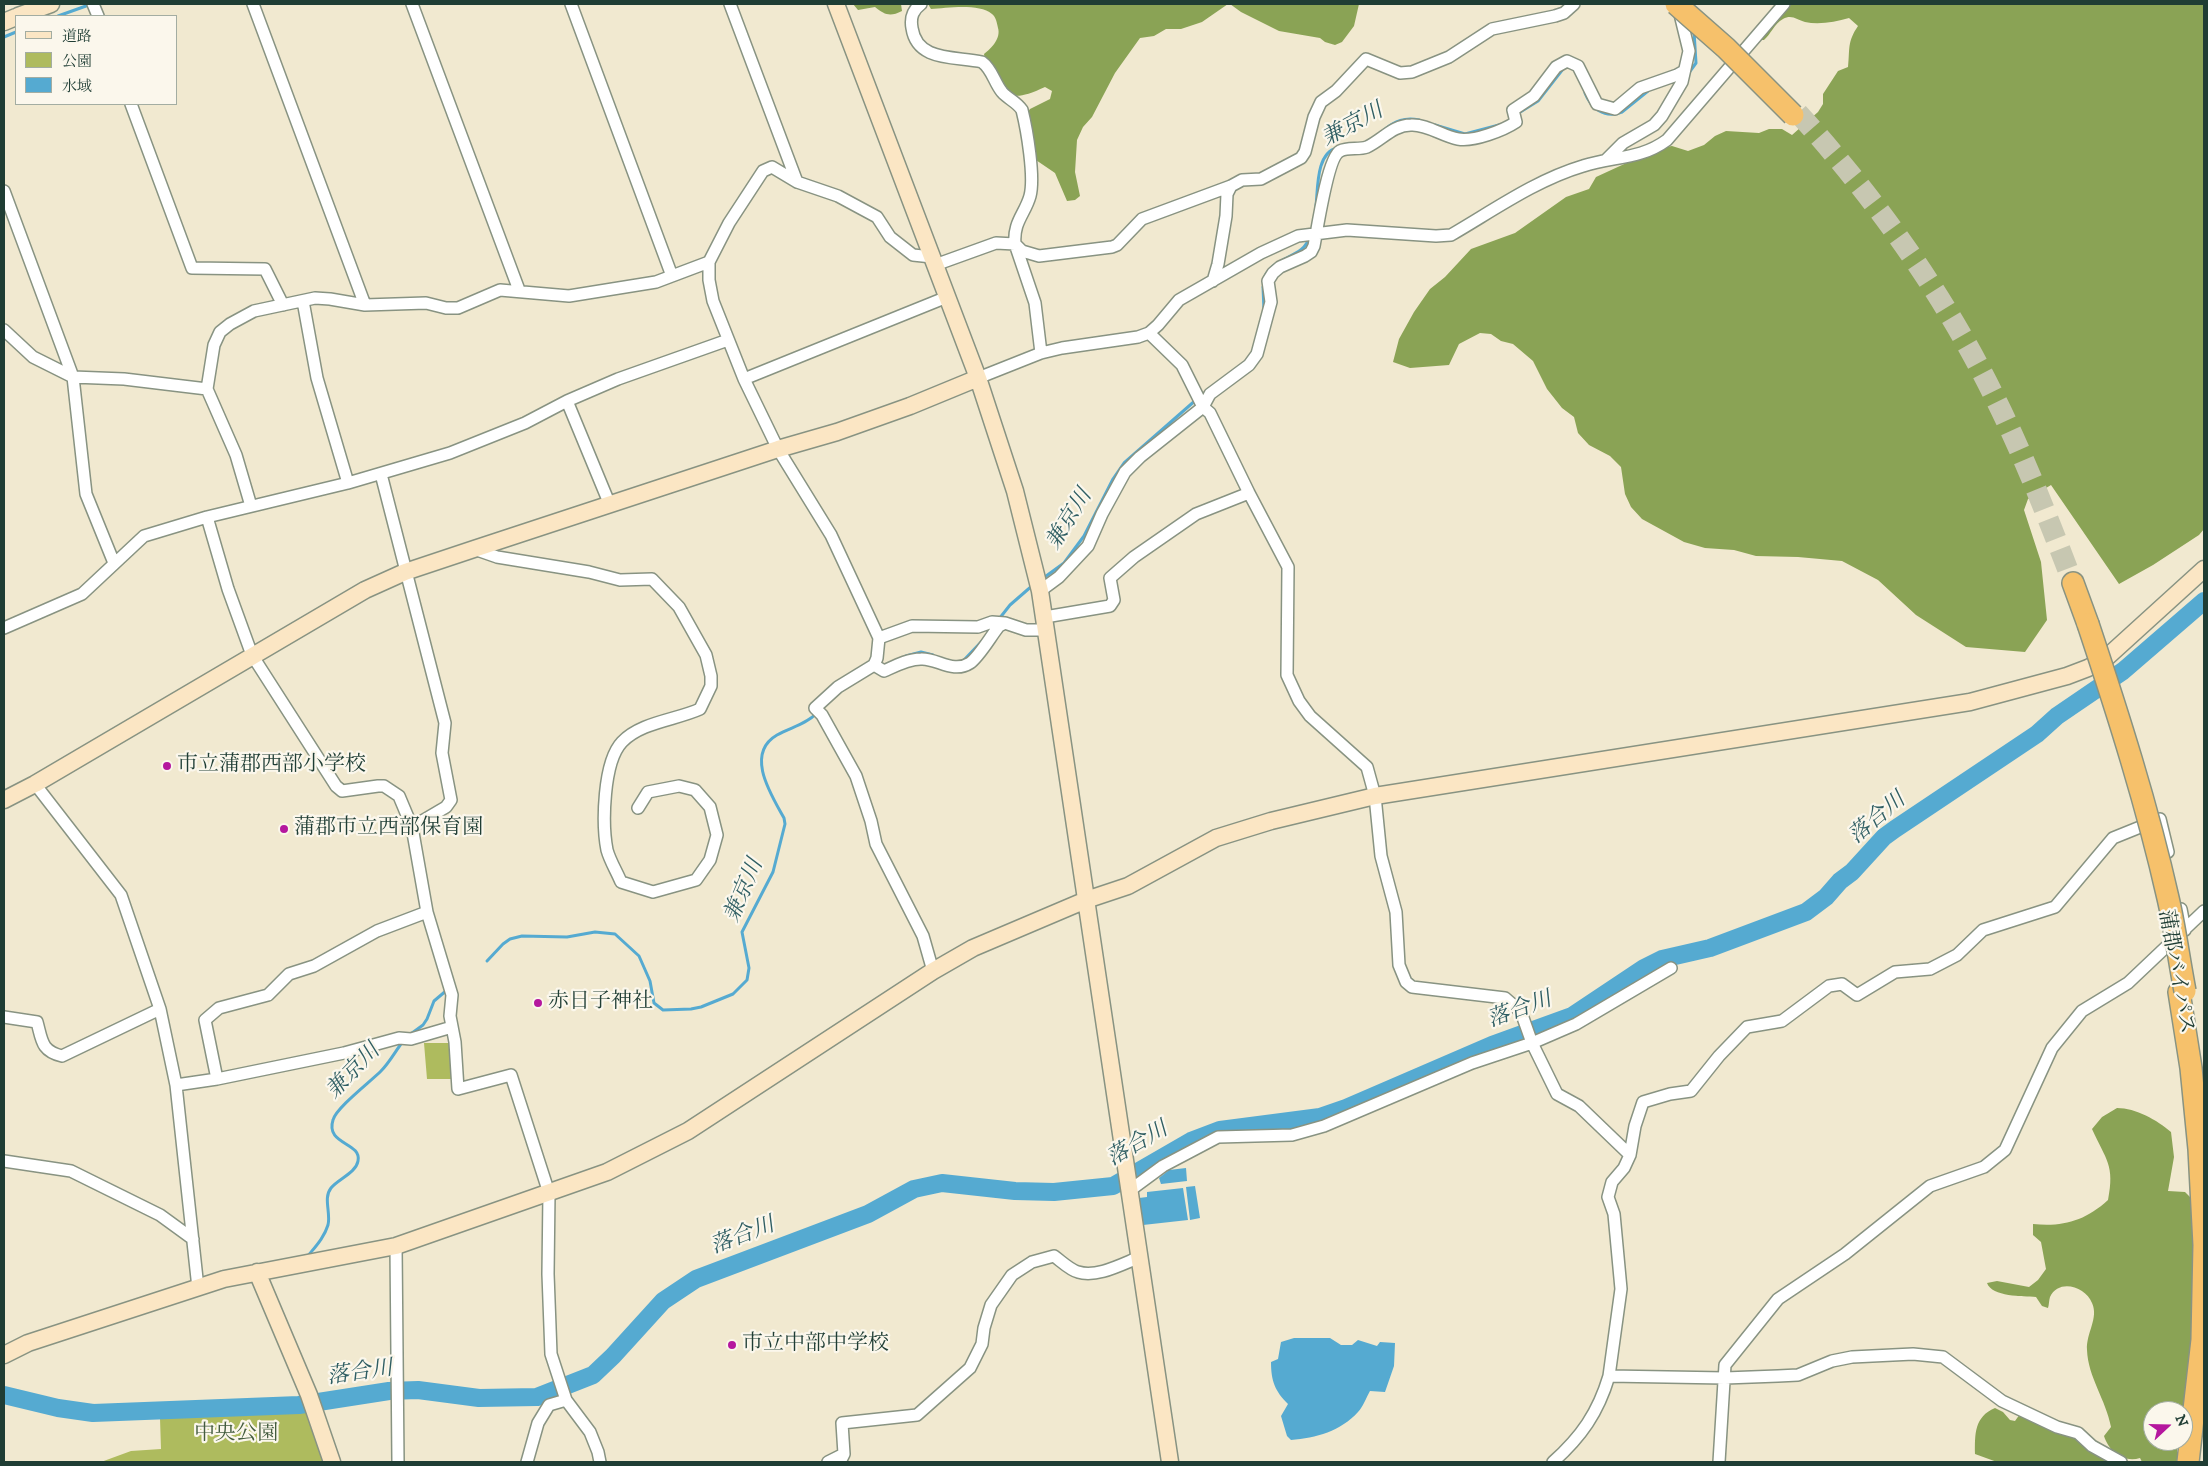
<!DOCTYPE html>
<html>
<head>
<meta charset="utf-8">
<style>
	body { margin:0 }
	#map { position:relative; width:2208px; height:1466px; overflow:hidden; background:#f1e9d0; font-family:"IM FELL DW Pica","Noto Serif JP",serif }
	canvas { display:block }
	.frame { position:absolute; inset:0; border:5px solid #1f3d34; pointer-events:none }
	.legend { position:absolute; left:15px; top:15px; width:162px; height:90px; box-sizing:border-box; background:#fbf7ec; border:1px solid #a3ada2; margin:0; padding:6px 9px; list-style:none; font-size:15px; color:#1f3d34 }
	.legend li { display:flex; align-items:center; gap:10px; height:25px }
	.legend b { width:25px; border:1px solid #a3ada2 }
	.north { position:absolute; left:2143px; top:1401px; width:50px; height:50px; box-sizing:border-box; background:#fbf7ec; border:1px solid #a3ada2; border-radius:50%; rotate:69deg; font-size:14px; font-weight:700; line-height:20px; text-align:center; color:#1f3d34 }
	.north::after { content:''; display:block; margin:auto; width:18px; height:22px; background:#b5179e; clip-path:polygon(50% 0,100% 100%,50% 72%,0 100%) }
</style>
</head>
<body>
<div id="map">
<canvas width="2208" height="1466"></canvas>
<div class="frame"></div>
<ul class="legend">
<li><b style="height:6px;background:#fbe6c4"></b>道路</li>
<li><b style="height:14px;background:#aebb5e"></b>公園</li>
<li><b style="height:14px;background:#55aad1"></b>水域</li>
</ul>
<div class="north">N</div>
</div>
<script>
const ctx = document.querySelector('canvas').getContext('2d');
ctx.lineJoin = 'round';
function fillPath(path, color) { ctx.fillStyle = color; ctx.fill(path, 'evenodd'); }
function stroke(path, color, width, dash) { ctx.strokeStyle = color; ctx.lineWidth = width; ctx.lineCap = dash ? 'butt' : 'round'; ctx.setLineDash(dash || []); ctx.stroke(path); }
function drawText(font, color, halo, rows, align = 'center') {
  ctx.font = font + ' "IM FELL DW Pica","Noto Serif JP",serif'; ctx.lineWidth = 4.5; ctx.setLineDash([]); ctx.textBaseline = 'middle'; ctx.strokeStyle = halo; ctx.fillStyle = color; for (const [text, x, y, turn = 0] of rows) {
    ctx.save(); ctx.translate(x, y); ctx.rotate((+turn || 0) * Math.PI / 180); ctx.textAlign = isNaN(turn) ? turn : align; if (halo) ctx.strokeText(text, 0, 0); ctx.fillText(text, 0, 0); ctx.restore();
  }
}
const green = new Path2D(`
	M424,1043H450L452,1079H427Z
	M275,1406L308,1409L324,1462H101L131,1451L161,1449L160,1418L169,1411Z`);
const forest = new Path2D(`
	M853,4H901L902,11C890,17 885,15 875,7L858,10Z
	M928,4H1228L1202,22L1181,29H1166L1154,36L1140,38L1115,73L1092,117L1083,127L1077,140L1075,172L1080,196L1075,200L1067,201L1055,173L1033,158L1026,115L1030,109L1050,99L1052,91L1045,87C1004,106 1006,93 985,60L984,54C992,48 1001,38 998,28C997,23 996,17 992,14C979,3 947,8 931,9Z
	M1230,4H1359L1354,26L1342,42L1335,45L1325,42L1320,38L1279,31L1241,12Z
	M1783,4H2204V529L2199,535L2153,565L2119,584L2051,485L2028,499L2024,510L2041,562L2047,620L2025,652L1966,647L1916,615L1878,580L1842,561L1798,557L1756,556L1734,550L1705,548L1684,542L1642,519L1631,507L1625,494L1621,467L1610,456L1589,445L1578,433L1574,417L1562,408L1547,389L1533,361L1513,344L1501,341L1491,334L1480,333L1459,344L1449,365L1410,368L1393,362L1399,339L1414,312L1430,289L1445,277L1471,249L1515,233L1566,197L1589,189L1596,177L1659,148L1672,146L1688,151L1704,145L1715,136L1726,131L1759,133L1769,129H1782L1792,135L1818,112L1823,104V94L1838,71L1848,67C1850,49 1847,42 1858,26L1849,18C1835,22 1819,25 1805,22C1797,20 1792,14 1783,19C1774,24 1771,34 1764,40H1758Z
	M2117,1108C2136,1108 2157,1120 2171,1132L2174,1157L2168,1191L2185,1192L2204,1211V1432L2183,1431V1411H2153V1441H2177V1454L2191,1462H2142L2140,1458C2124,1463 2109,1452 2104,1436L2111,1427C2106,1400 2088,1377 2087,1350C2086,1333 2099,1318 2092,1303C2086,1287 2059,1278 2050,1297C2049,1300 2049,1305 2048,1308L2042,1306L2036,1297C2023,1296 1992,1297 1987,1283L1997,1281L2029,1287L2038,1280L2046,1269L2041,1242L2033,1235V1224C2063,1227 2085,1221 2108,1200C2115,1165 2106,1160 2092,1129L2102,1117Z
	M1995,1408L2003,1412L2010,1420L2015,1421L2020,1414L2062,1435L2075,1436L2111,1462H1997L1975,1454C1975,1434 1974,1417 1995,1408Z`);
const water = new Path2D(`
	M1186,1168L1187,1181L1161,1184L1159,1178L1169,1170Z
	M1195,1186L1200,1218L1190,1220L1186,1187Z
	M1183,1188L1188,1220L1143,1225L1139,1198L1147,1197V1192Z
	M1294,1338H1330L1341,1345H1352L1358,1340L1377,1346L1380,1342L1395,1343L1394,1366L1385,1392L1370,1391C1366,1398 1363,1407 1358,1412C1341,1431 1316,1438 1291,1440L1287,1436L1281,1416L1288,1404C1275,1391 1271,1381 1271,1362L1278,1359L1281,1342Z`);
const stream = new Path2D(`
	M58,16L86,6
	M4,37L16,32
	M1688,74L1696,63L1694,31
	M1585,93C1591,108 1604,119 1622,112L1648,91
	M1517,114L1538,101L1563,69
	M1435,125L1465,134L1499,125
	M1384,130C1395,121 1405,117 1419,120
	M1316,206C1318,188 1316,153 1337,148
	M1265,276C1275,255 1304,259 1310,236
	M1263,287L1264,311
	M1042,579L1064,563L1084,536L1113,479L1124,463L1197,399
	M999,619L1010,605L1033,585
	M906,656L921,652L933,655
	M963,661L983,640
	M487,961L503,944L510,939L522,936L567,937L595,932L615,934L639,956L650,981L654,1003L663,1010L691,1009L701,1007L733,994L747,980L749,968L742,932L773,872L785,824L784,818C772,796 744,754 777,735C791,727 805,725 817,713
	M408,1036L423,1025L427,1019L434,1001L447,990
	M307,1257C315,1247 324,1238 328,1225C331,1213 323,1198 331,1188C338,1179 356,1173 358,1161C362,1142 325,1145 333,1120C336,1108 370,1082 381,1071C390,1062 396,1050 404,1040`);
const river = new Path2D(`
	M4,1395L58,1408L93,1413L299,1405L389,1391L418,1390L479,1398L537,1397L593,1375L613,1356L663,1301L696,1279L868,1214L914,1189L942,1183L1015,1191L1054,1192L1113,1186L1191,1141L1220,1130L1320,1117L1346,1108L1492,1045L1572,1016L1644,968L1662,959L1710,948L1806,912L1826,897L1840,881L1852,872L1884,837L1895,829L2037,734L2057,716L2123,671L2204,601`);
const highwayTunnel = new Path2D(`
	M1798,113C1876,199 1944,294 1995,398C2025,458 2049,521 2073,583`);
const street = new Path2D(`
	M93,4L98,16
	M253,4L365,305
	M412,4L519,290
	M571,4L672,276
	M730,4L797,182
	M921,4C913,10 910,17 912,28C917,62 955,56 982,62C992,69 994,82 1002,92C1008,99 1017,102 1022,110C1027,130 1035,177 1030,196C1025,214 1013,222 1015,244L1035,303L1041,353
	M131,104L192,268L265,269L283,305
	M1606,160L1623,143L1654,125L1662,116L1682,82L1689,51L1679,10
	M4,191L73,377L86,494L114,563
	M932,257L913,255L890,237L877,217L838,196L797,182L772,167L763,171L729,223L709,262V280L713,301L744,379L778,449L831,535L879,638L877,658L874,665L838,687L815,708L822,715L856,776L871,821L876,844L923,936L933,971
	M935,265L996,243L1015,244L1022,251L1039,256L1112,247L1117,245L1142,219L1231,186
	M1213,281L1218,264L1226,216L1227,194L1231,186L1242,180L1261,179L1301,158L1305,152L1314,117L1321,102L1336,91L1366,59L1400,73L1412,72L1449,57L1492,29L1555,16L1564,13L1574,4
	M303,301L317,378L348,483
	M4,330L33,357L73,377L124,379L207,389
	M1149,333L1182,365L1203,407L1210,413L1249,493L1288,567L1287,675L1299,701L1310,716L1367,767L1375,796L1381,856L1396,912L1399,965L1406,982L1412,987L1505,998L1521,1012L1532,1043L1557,1094L1579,1106L1630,1155
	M978,378L1041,353L1062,348L1138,337L1149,333L1158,325L1179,300L1261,253L1298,236L1347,230L1436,236L1451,235C1494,210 1536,180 1583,166C1613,156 1640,160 1667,140L1784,4
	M744,379L947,297
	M567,401L610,505
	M381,474L445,723L442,753L451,800L446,807L412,827
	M251,506L236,455L207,389L214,345L220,332L230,324L254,311L315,298L330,299L365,305L426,303L446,308H458L500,290L569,296L656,282L709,262
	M207,517L228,589L252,655L336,786L342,791L378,786H384L399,796L412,827L427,912L452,995L450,1016L455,1042L458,1089L511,1075L549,1193L548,1274L551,1354L566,1400L590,1432L598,1452L600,1462
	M474,549L497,557L589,572L620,580L652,579L679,607L706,655L711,676V686L700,709C676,720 641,722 622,742C603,762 602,824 607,850C610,861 617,872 621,882L653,892L696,880L710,860L717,835L710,807L695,790L679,786L648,792L638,808
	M1040,591L1059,577L1088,546L1102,514L1125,472L1140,457L1203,407L1210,394L1249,365L1257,354L1268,313L1271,302L1268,281L1273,273L1280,267L1305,256L1311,252L1314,246C1317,230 1328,157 1340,151C1348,147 1359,150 1367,147C1382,140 1393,125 1411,125C1427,124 1442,136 1458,139C1474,142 1504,130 1516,122L1513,110L1534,96L1556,67L1567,61L1578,66L1597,104L1615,109L1640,88L1677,75L1684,71
	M1045,617L1110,606L1114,600L1110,578L1134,557L1196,514L1249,493
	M4,628L82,594L144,536L207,517L348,483L450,453L525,423L567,401L618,379L728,340
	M879,638L912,626L978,627L992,622L1005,623L1026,630H1047
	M874,665L884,671C895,666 908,659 921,659C937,658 953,674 970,663C979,657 991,636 999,626L1005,623
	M35,784L121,895L160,1009L176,1085L198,1288
	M2181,909L2185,930
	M4,1017L37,1022C42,1040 41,1051 62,1056L160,1009
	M217,1079L205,1020L219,1008L268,995L289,974L314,966L377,931L427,912
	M176,1085L217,1079L344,1053L399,1038L411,1039L452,1027
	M4,1161L71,1171L160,1215L193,1239
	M1129,1191L1163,1166L1218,1137L1292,1135L1324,1126L1472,1063L1532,1043L1576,1024L1671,968
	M396,1246L398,1462
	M1609,1376L1725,1378L1778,1376L1798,1375L1832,1361L1852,1357L1913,1354L1943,1357L2002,1401L2057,1427L2078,1433L2092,1446L2121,1462
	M527,1462L538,1423L549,1405L566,1400
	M828,1462L844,1454
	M840,1462L844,1454L842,1423L917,1415L970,1368L982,1344L984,1328L991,1305L1012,1275L1032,1262L1054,1256C1061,1261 1070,1270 1078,1272C1097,1278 1122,1264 1140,1257
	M1553,1462C1581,1437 1598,1413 1609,1376L1621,1289L1614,1214L1608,1197L1612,1182L1624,1168L1630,1155L1635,1126L1643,1102L1670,1094L1691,1091L1719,1056L1747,1027L1782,1021L1829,986L1842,984L1857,995L1895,972L1930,969L1957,955L1983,930L2055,907L2113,838L2160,819L2168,852
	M1719,1462L1725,1365L1778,1299L1845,1254L1930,1186L1984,1167L2005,1150L2052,1048L2082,1011L2128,983L2204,911`);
const secondary = new Path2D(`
	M836,4L978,378L1015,491L1040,591L1170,1462
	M18,16L51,4
	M4,22L16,17
	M4,800L35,784L365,590L405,572L474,549L778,449L837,432L910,406L978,378
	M257,1272L309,1395L332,1462
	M4,1355L28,1343L224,1279L396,1246L607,1172L688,1131L933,971L973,948L1086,900L1128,886L1216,838L1271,821L1375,796L1970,702L2067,676L2088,668L2106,658L2204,569`);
const highway = new Path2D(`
	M2073,583L2088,624
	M2179,992L2191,1068L2199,1149L2204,1245L2202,1340L2188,1462`);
const highwayBridge = new Path2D(`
	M1676,4L1726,48L1793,115
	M2088,624C2118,714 2147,805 2168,898C2175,928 2179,960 2185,991`);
const markers = [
	[167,766,5,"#b5179e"],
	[284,829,5,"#b5179e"],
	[538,1003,5,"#b5179e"],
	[732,1345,5,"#b5179e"]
];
const poiNames = [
	["市立蒲郡西部小学校",177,766],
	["蒲郡市立西部保育園",294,829],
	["赤日子神社",548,1003],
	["市立中部中学校",742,1345]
];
const streetNames = [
	["蒲郡バイパス",2175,972,80]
];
const parkNames = [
	["中央公園",236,1435]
];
const waterNames = [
	["兼京川",1353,126,-28],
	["兼京川",1070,520,-58],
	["落合川",1878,819,-40],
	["兼京川",745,891,-67],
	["落合川",1520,1011,-20],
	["兼京川",354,1072,-46],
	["落合川",1138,1145,-30],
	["落合川",743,1237,-21],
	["落合川",360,1374,-8]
];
fillPath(green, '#aebb5e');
fillPath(forest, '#8aa355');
fillPath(water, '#55aad1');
stroke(stream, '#55aad1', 3);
stroke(river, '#55aad1', 18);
stroke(highwayTunnel, '#c7c7b1', 21, [21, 11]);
stroke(street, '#889382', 14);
stroke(secondary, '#889382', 19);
stroke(highway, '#889382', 24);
stroke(street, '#fff', 11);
stroke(secondary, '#fbe6c4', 16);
stroke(highway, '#f6c16b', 21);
stroke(highwayBridge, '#889382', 24, []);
stroke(highwayBridge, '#f6c16b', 21);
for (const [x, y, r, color] of markers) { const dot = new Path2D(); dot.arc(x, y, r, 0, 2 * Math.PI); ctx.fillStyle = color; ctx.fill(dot); stroke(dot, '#fbf7ec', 2); }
drawText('21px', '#1f3d34', '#fbf7ec', poiNames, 'left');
drawText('21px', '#1f3d34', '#fbf7ec', streetNames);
drawText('21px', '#435c3e', '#fbf7ec', parkNames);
drawText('italic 22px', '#2f5e63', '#fbf7ec', waterNames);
</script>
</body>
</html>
